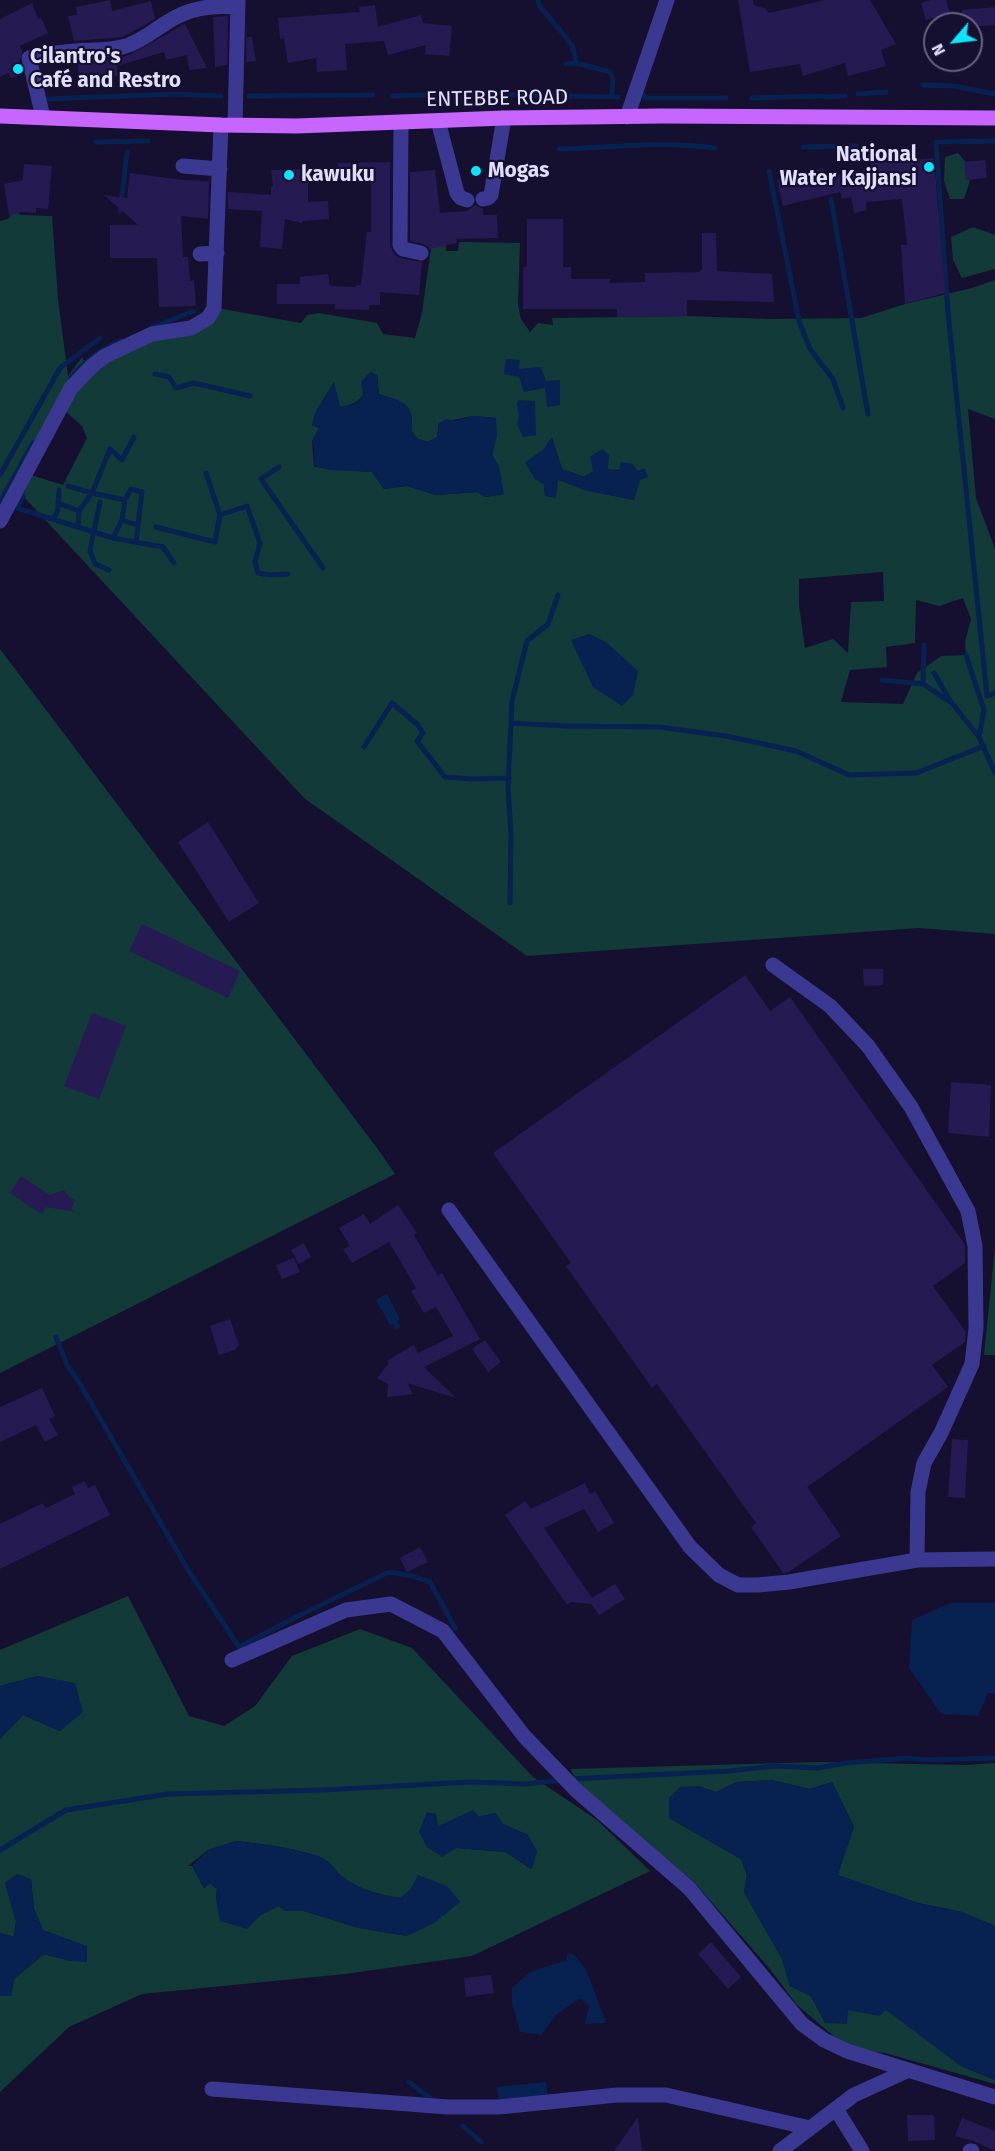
<!DOCTYPE html>
<html>
<head>
<meta charset="utf-8">
<style>
	body { margin:0 }
	#map { position:relative; width:995px; height:2151px; overflow:hidden; background:#15102f; font-family:"Fira Sans",sans-serif }
	canvas { display:block }
	.north { position:absolute; left:923px; top:12px; width:60px; height:60px; box-sizing:border-box; background:#15102f; border:2px solid #676282; border-radius:50%; rotate:242deg; font-size:16px; font-weight:700; line-height:24px; text-align:center; color:#e2deff }
	.north::after { content:''; display:block; margin:auto; width:21px; height:27px; background:#0ae5ff; clip-path:polygon(50% 0,100% 100%,50% 72%,0 100%) }
</style>
</head>
<body>
<div id="map">
<canvas width="995" height="2151"></canvas>
<div class="north">N</div>
</div>
<script>
const ctx = document.querySelector('canvas').getContext('2d');
ctx.lineJoin = 'round';
function fillPath(path, color) { ctx.fillStyle = color; ctx.fill(path, 'evenodd'); }
function stroke(path, color, width, dash) { ctx.strokeStyle = color; ctx.lineWidth = width; ctx.lineCap = dash ? 'butt' : 'round'; ctx.setLineDash(dash || []); ctx.stroke(path); }
function drawText(font, color, halo, rows, align = 'center') {
  ctx.font = font + ' "Fira Sans",sans-serif'; ctx.lineWidth = 4.5; ctx.setLineDash([]); ctx.textBaseline = 'middle'; ctx.strokeStyle = halo; ctx.fillStyle = color; for (const [text, x, y, turn = 0] of rows) {
    ctx.save(); ctx.translate(x, y); ctx.rotate((+turn || 0) * Math.PI / 180); ctx.textAlign = isNaN(turn) ? turn : align; if (halo) ctx.strokeText(text, 0, 0); ctx.fillText(text, 0, 0); ctx.restore();
  }
}
const green = new Path2D(`
	M958,153L973,171L964,199H950L944,181L945,157Z
	M15,211L21,215L52,216L58,299L68,376L82,357L86,364L0,505V221L8,219Z
	M973,227L995,235V269L962,278L953,260L951,237Z
	M432,241H445L446,251H458L459,242L520,243L518,305L521,319L530,332L538,323L553,325L552,318L687,316L769,319L861,318L905,304L972,288L995,280V419L968,409L976,498L995,549V934L919,928L527,956L304,798L23,496L31,475L63,485L87,438L82,426L65,411L75,394L97,369L115,358L217,308L301,323L307,315L319,313L377,323L383,334L415,338L422,313ZM377,375L379,394C404,402 414,403 412,432L418,439L428,442L437,437L439,423L472,416L496,418L492,455L499,467L503,494L486,497L477,492L436,495L407,486L384,489L372,472L314,467L312,441L319,428L312,425L316,411L334,383L340,407C362,404 366,392 377,375ZM552,438L562,469L584,477C601,465 619,471 638,471L634,500L585,490L558,479L545,496L544,484L525,463L543,450ZM883,572L884,601L851,602L848,653L833,639L805,648L799,605V579ZM963,598L971,619L965,642L966,655L941,656L917,673L903,704L841,702L850,670L887,667L886,647L915,643L916,600L939,606Z
	M0,649L380,1152L395,1174L0,1373Z
	M995,1247V1355H984Z
	M128,1596L189,1716L224,1726L255,1706L292,1656L360,1629L412,1648L533,1777L597,1820L650,1871L472,1956L345,1974L142,1994L69,2027L0,2092V1996H11L14,1979L44,1954L71,1961H87V1947L43,1930L34,1909L31,1880L5,1883L16,1921L14,1937L0,1933V1739L23,1715L60,1731L38,1676L0,1686V1650ZM495,1813L503,1824L528,1835L531,1869L506,1852L456,1848L419,1832L436,1815L437,1827ZM236,1841C261,1844 296,1848 320,1857C331,1861 335,1872 344,1878C362,1891 380,1895 401,1898L410,1890L407,1936L359,1928L304,1911H286L278,1906L261,1915L216,1899L217,1889L210,1883L204,1888L192,1866H188L208,1850Z
	M819,1762L966,1765L995,1763V1926L962,1912L918,1903L837,1875L854,1827L832,1782L810,1789L771,1780L737,1782L716,1792L698,1786L669,1798V1818L741,1859L747,1875L744,1892L782,1959L790,1986L811,1996L825,2023L846,2006L886,2009L961,2066L995,2080V2084L885,2053L850,2050L796,2004L770,1969L694,1882L581,1786L570,1769Z`);
const water = new Path2D(`
	M506,359L520,360L519,369L541,367L546,381L560,380V405L547,407L545,388L524,392L519,377L504,374Z
	M370,372L377,375L379,394C404,402 414,403 412,432L418,439L428,442L437,437L439,423L446,419L455,421L472,416L496,418L497,436L492,455L499,467L504,494L485,497L477,492L436,495L407,486L384,489L372,472L329,470L314,466V447L312,442L319,428L312,425L316,411L334,382L340,406L353,405L363,397L361,382Z
	M519,400L535,401L536,435L523,437L517,424L519,417L517,403Z
	M552,437L562,469L585,477L593,471L590,457L602,449L609,455L608,469L619,471L621,462L633,464L638,471L644,468L648,477L640,480L634,500L585,490L558,480L556,498L545,496L544,484L535,479L525,463L543,450Z
	M589,634L606,642L638,671L633,695L622,706L593,687L571,640Z
	M387,1294L400,1319L397,1321L401,1327L396,1330L393,1324L390,1325L376,1300Z
	M950,1603H995V1693H988L978,1716L941,1714L909,1668L912,1620Z
	M38,1676L75,1683L83,1712L60,1731L23,1715L0,1739V1686Z
	M771,1780L810,1789L832,1782L854,1827L838,1875L918,1903L962,1912L995,1926V2080L961,2066L886,2010L879,2016L848,2010L847,2024L825,2023L811,1996L790,1986L782,1959L744,1892L747,1875L741,1859L669,1818V1798L680,1787L698,1786L716,1792L737,1782Z
	M473,1810L479,1817L495,1813L503,1824L528,1835L537,1851L532,1869L506,1852L456,1848L442,1857L427,1847L419,1832L427,1812L436,1814L438,1826Z
	M236,1841C261,1844 296,1848 320,1857C331,1861 335,1872 344,1878C362,1891 380,1896 401,1898L410,1890L418,1875L447,1886L460,1902L434,1923L407,1936L359,1928L304,1911H286L278,1906L261,1915L247,1929L220,1921L216,1899L217,1889L210,1883L204,1888L192,1866L208,1850Z
	M17,1874L31,1879L34,1909L43,1930L87,1946V1962L71,1961L44,1954L14,1979L11,1996H0V1933L14,1937L16,1921L5,1883Z
	M572,1953L586,1969L606,2023L585,2024L589,2006L580,1998L557,2014L541,2035L520,2032L512,2003V1988L530,1972L567,1960V1955Z
	M546,2082L548,2099L499,2104L497,2087Z`);
const stream = new Path2D(`
	M538,0L539,5L572,45L577,63
	M566,64L577,63L610,72L613,78L612,97
	M923,85L954,86L995,94
	M643,87L641,92L646,98H726
	M472,94L618,97
	M858,94L886,92
	M249,96L373,95
	M393,96L445,94
	M827,97L845,96
	M752,98L823,96
	M46,99L175,94L221,96
	M96,142L148,141
	M936,142L948,312L987,696L995,693
	M940,142L995,141
	M803,147L856,146
	M559,149C611,147 663,141 715,148
	M769,171L799,321L810,349L833,379L843,408
	M831,199L868,414
	M120,211L127,152
	M151,328L194,311
	M155,374L169,377L176,388L194,383L250,396
	M71,378C85,360 100,349 121,341
	M134,437L122,460L110,449L92,493L125,500L131,489L142,492L136,542
	M279,467L261,479L323,568
	M0,475L60,368L100,338
	M68,486L92,493L79,511
	M23,496L17,508L113,538L163,547L174,563
	M0,502L33,443
	M100,502L90,550L95,564L109,570
	M58,503L79,511L78,527
	M220,515L247,506L260,543L255,562L258,573L270,575L288,574
	M54,519L58,509L59,490
	M122,520L137,525
	M156,527L215,542L220,515L206,473
	M113,538L122,520L125,500
	M966,655L984,710L979,737
	M934,673L951,702L979,737L995,773
	M882,680L923,684L950,702
	M923,684L924,645
	M511,723L567,726L659,727L726,736L796,751L849,775L916,773L984,746
	M364,747L392,703L418,725L423,733L417,741L445,777L472,779L509,778
	M510,903L511,833L508,787L512,701L527,641L548,624L558,595
	M56,1337L67,1365L79,1382L188,1570L239,1647L298,1616L389,1572L412,1576L430,1582L455,1628
	M570,1779L729,1771L775,1766L818,1768L846,1763L907,1758L928,1760L995,1758
	M0,1850L66,1810L168,1794L324,1790L470,1782L526,1784L561,1780
	M409,2082L434,2101
	M463,2126L481,2142`);
const building = new Path2D(`
	M110,0L112,11L151,1L155,19L123,37L74,41L68,16L77,15L76,7Z
	M738,0H753L754,5L766,9L769,13L825,0H870L896,44L881,50L886,66L848,76L845,63L803,76L800,64L750,72Z
	M931,0H946L950,13L926,20L921,3Z
	M32,3L38,19L41,18L48,33L20,46L22,52L20,60L23,74L11,78L9,73L0,77V19Z
	M375,5L378,27L421,15L423,23L452,26L449,56L425,54L426,45L388,55L384,41L345,44L347,70L317,72L316,58L288,63L284,38L280,39L278,18L360,12L359,7Z
	M995,7V25L971,27V24H963L962,10Z
	M247,13V37H252L256,61L246,62Z
	M228,16L227,65L215,67L213,17Z
	M185,24L207,68L189,70L187,55L166,60L164,52L117,66L118,76L80,80L77,61L112,59L129,55Z
	M934,158L945,293L905,304L901,245H907L902,199L866,202L867,210L854,213L851,197L842,199L840,192L783,206L777,180L823,168L825,177L872,169L871,163Z
	M985,160L987,178L966,180L964,162Z
	M390,162V246L395,255L400,258L422,262L419,295L380,292V305H369V310L335,309V304H277V284H300V277L328,274L330,286L356,287V285H361L367,232H371V181H337L338,163Z
	M24,164L52,166L48,209L36,208V213L21,212L9,216L4,184L23,180Z
	M308,169V202L328,201L329,219L303,221L302,223L285,219L282,249L260,247L262,211L228,209V192L271,195V186H273L271,170Z
	M435,170L440,213L467,211L475,205L483,209V215H497L498,238L456,239L457,243L430,249L424,244L410,241V172Z
	M130,173L183,180L209,181L208,219L181,216L183,257H188L190,281L194,280L196,306L159,307L157,258H110V225H138L104,195L127,198Z
	M527,219H563V267H571V279H610V283L645,282V273L700,272V270H702V233H716L717,271L772,274L774,302L687,300V316L617,317V309H523V267H527Z
	M208,822L259,903L229,922L178,842Z
	M142,924L240,971L228,998L129,951Z
	M863,969H883V985L864,986Z
	M745,975L770,1011L790,997L964,1243L965,1247V1263L933,1286L966,1332L965,1342L932,1365L948,1387L807,1487L841,1536L789,1572L783,1573L751,1527L756,1523L657,1384L652,1388L566,1266L571,1263L493,1153Z
	M92,1013L126,1026L99,1099L64,1086Z
	M951,1082L991,1085L989,1137L948,1133Z
	M21,1176L50,1195L64,1190L69,1197L75,1200L71,1209L76,1212L46,1207L42,1214L26,1204L10,1193Z
	M398,1205L417,1233L414,1235L438,1276L442,1273L480,1339L424,1367L456,1398L407,1383L413,1394L387,1397L388,1384L377,1378L389,1363L388,1360L414,1345L418,1353L453,1336L436,1307L424,1313L411,1291L416,1288L389,1242L352,1263L343,1249L350,1246L339,1228L364,1214L370,1224Z
	M304,1243L311,1257L299,1264L291,1250Z
	M294,1258L300,1272L282,1279L276,1265Z
	M230,1319L239,1345L235,1350L219,1355L210,1326Z
	M485,1340L501,1362L488,1372L472,1349Z
	M42,1388L55,1416L49,1419L58,1435L45,1442L36,1425L0,1442V1407Z
	M952,1439L968,1440L965,1498L948,1497Z
	M85,1481L88,1488L95,1485L110,1515L0,1569V1524L43,1503L46,1508L75,1494L72,1487Z
	M585,1483L590,1494L595,1491L614,1523L598,1532L584,1509L544,1528L592,1598L615,1584L625,1599L599,1615L591,1604L571,1602L567,1605L505,1515L525,1501L531,1509Z
	M420,1547L428,1562L407,1572L400,1558Z
	M711,1942L741,1977L728,1989L698,1954Z
	M491,1975L494,1993L466,1997L464,1978Z
	M907,2115H934L935,2140L908,2141Z
	M638,2117L642,2151H614Z
	M962,2118L995,2131V2151L976,2142L955,2136Z`);
const minor = new Path2D(`
	M43,117L29,58C41,56 53,53 65,52C86,49 106,52 126,46C141,41 153,31 166,23C188,8 211,5 237,7
	M627,117L667,0
	M438,121L457,193L461,198L467,200
	M401,122L400,245L403,249L421,253
	M235,125L238,0
	M183,166L220,169
	M483,199L488,198L491,195L504,118
	M200,254L217,253
	M0,521L71,388L92,366L105,356L152,334L191,328L208,318L214,308L221,125
	M773,965L830,1006L868,1046L911,1107L968,1211L975,1246L976,1328L972,1364L941,1433L924,1463L918,1492L917,1560
	M449,1210L690,1547L719,1575L738,1585H758L789,1582L917,1560L995,1559
	M232,1660L346,1610L391,1604L443,1631L524,1736L577,1791L689,1888L802,2024L824,2040L847,2051L995,2097
	M212,2089L448,2107H499L617,2095H666L810,2128
	M836,2109L862,2151
	M780,2151L854,2095L909,2070
	M970,2151H972`);
const major = new Path2D(`
	M0,116L221,125L297,126L504,118L664,116L995,118`);
const markers = [
	[18,69,6,"#0ae5ff"],
	[929,167,6,"#0ae5ff"],
	[476,171,6,"#0ae5ff"],
	[289,175,6,"#0ae5ff"]
];
const poiNames = [
	["Cilantro's",30,57],
	["Café and Restro",30,81],
	["National",917,155,"right"],
	["Water Kajjansi",917,179,"right"],
	["Mogas",488,171],
	["kawuku",301,175]
];
const streetNames = [
	["ENTEBBE ROAD",497,99,-1]
];
fillPath(green, '#123a38');
fillPath(water, '#072151');
stroke(stream, '#072151', 5);
fillPath(building, '#261a52');
stroke(minor, '#3b3891', 15);
stroke(major, '#c665ff', 15);
for (const [x, y, r, color] of markers) { const dot = new Path2D(); dot.arc(x, y, r, 0, 2 * Math.PI); ctx.fillStyle = color; ctx.fill(dot); stroke(dot, '#15102f', 2); }
drawText('bold 21px', '#e2deff', '#15102f', poiNames, 'left');
drawText('21px', '#e2deff', '#15102f', streetNames);
</script>
</body>
</html>
